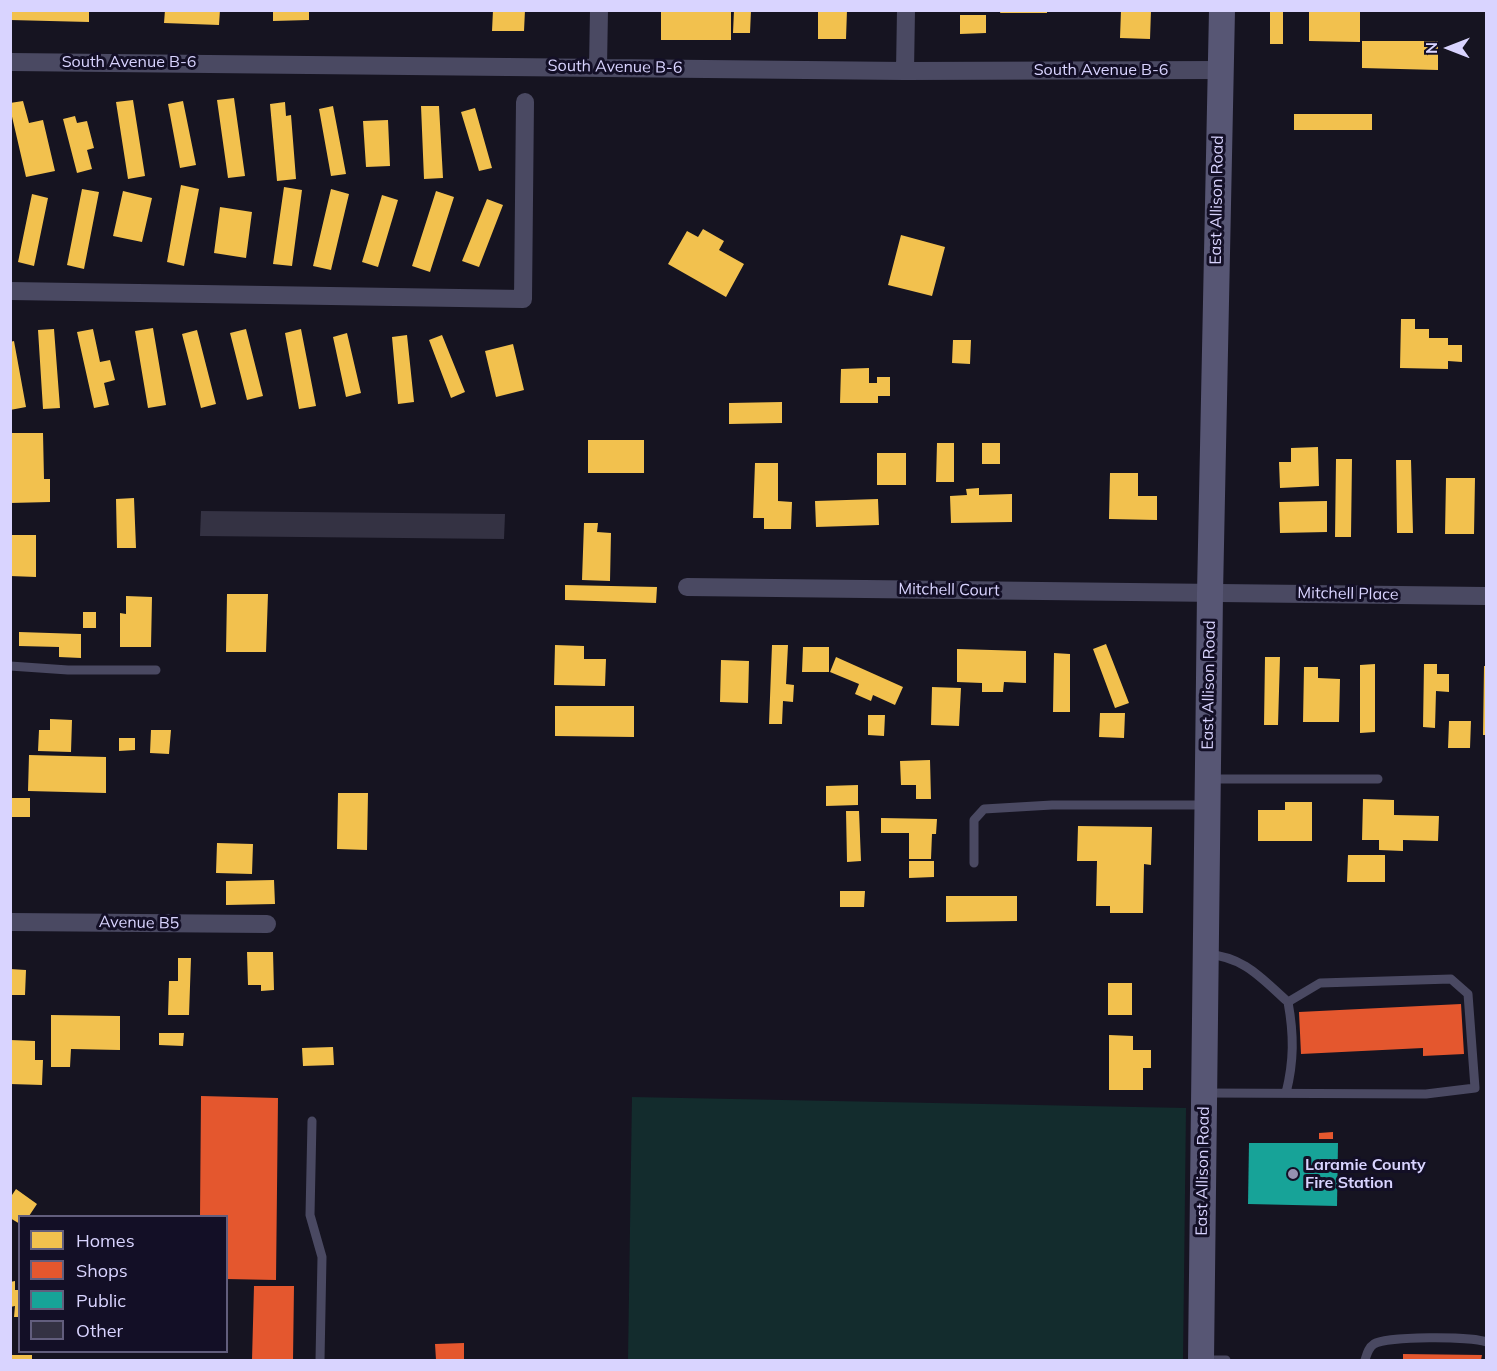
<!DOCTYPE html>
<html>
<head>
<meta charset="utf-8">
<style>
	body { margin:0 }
	#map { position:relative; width:1497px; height:1371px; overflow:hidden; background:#161421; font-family:Mulish,sans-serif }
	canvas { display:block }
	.frame { position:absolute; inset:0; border:12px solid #d9d4ff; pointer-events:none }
	.legend { position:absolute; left:18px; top:1215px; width:210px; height:138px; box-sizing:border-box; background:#130f26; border:2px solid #625e7d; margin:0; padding:8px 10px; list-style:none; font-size:18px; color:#d9d4ff }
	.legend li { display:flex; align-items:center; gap:12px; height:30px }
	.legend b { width:30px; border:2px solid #625e7d }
	.north { position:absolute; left:1419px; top:18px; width:60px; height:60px; -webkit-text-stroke:4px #130f26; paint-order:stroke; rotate:270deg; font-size:16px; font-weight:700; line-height:24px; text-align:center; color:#d9d4ff }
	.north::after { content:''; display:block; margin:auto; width:21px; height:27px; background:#d9d4ff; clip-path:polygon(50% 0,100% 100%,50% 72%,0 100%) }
</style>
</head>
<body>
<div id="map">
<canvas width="1497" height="1371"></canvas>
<div class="frame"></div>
<ul class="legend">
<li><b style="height:16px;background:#f2c14e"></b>Homes</li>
<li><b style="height:16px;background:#e4572e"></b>Shops</li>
<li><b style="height:16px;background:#17a398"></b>Public</li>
<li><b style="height:16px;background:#343243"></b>Other</li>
</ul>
<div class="north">N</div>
</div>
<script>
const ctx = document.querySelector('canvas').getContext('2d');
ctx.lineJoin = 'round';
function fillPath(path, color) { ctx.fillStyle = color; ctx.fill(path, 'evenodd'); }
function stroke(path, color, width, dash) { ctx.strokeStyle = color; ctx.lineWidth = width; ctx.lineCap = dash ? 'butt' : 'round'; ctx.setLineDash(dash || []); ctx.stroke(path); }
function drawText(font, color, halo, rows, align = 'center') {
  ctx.font = font + ' Mulish,sans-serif'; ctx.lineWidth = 6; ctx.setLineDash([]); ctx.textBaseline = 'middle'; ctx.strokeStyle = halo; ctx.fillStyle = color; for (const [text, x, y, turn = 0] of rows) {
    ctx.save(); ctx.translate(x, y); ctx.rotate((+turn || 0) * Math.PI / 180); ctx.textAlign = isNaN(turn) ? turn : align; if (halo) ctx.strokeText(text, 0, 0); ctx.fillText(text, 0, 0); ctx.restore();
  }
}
const green = new Path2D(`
	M632,1097L1186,1108L1183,1360H628Z`);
const homes = new Path2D(`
	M10,10H89V22L10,20Z
	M165,10H220L219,25L164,23Z
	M273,10H309V20L273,21Z
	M493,10H525L524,31H492Z
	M661,10L731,11V40H661Z
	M734,10H751L750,33H733Z
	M818,10H847L846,39H818Z
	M1001,10H1047V13H1000Z
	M1121,10H1151L1150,39L1120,38Z
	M1270,10H1283V44H1270Z
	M1309,10H1360V42L1309,41Z
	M960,15H986V33L960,34Z
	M1362,41H1438V70L1362,68Z
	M234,98L245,176L228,178L217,100Z
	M133,100L145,176L128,179L116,102Z
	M23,101L29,123L43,120L55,171L26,177L10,108V103Z
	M183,101L196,165L180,168L168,104Z
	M285,102L286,116L291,115L296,179L277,181L270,104Z
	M333,106L346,174L331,176L319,109Z
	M421,106H439L443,178L424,179Z
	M475,108L492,168L479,171L461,112Z
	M1294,114H1372V130H1294Z
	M75,116L77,123L87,121L94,148L87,150L92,169L77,173L63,119Z
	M388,120L390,166L366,167L363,121Z
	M181,185L199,189L184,266L167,262Z
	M284,187L302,190L292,266L273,264Z
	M82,189L99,192L84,269L67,265Z
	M331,189L349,194L331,270L313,266Z
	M123,191L152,198L142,242L113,236Z
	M436,191L454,197L430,272L412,266Z
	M32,194L48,198L34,266L18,262Z
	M382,195L398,200L378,267L362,262Z
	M487,199L503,205L479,267L462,261Z
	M220,207L252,212L246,258L214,253Z
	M703,229L724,241L719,250L744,264L726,297L668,264L687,231L698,237Z
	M901,235L945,247L932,296L888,285Z
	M1401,319H1415V329H1429V338H1448V345H1462V362L1448,361V369L1400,368Z
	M153,328L166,405L148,408L135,331Z
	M54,329L60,408L43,409L38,330Z
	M93,329L100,362L110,360L115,380L104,383L109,405L94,408L77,332Z
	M246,329L263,396L247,400L230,333Z
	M301,329L316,406L299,409L285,333Z
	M197,330L216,404L201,408L182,334Z
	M347,333L361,393L346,397L333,337Z
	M407,335L414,402L398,404L392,337Z
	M442,335L465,392L451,398L429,340Z
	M953,340H971L970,364L952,363Z
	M14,341L26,407L10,410V342Z
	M513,344L524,390L496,397L485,351Z
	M869,368V383H877V377H890V396H878V403H840L841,369Z
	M782,402V423L729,424V403Z
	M10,433H43L44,479H50V502L10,503Z
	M588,440H644V473H588Z
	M937,443H954V482H936Z
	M982,443H1000V464H982Z
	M1318,447L1319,486L1280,488L1279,462H1291V448Z
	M877,453H906V485H877Z
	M1336,459H1352L1351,537H1335Z
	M1396,460H1411L1413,533H1397Z
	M755,463H778V501L792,502L791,529H764V518H753Z
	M1110,473H1138V496H1157V520L1109,519Z
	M1446,478H1475L1474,534H1445Z
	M979,488V495L1012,494V522L951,523L950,496L967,495L966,489Z
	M134,498L136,548H117L116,499Z
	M878,499L879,525L816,527L815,501Z
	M1327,501V532L1280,533L1279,502Z
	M584,523H598L597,532L611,533L610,581L582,580Z
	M10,535H36V577L10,576Z
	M565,585L657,587L656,603L565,600Z
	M227,594H268L266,652H226Z
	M126,596L152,597L151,647H120V613L126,614Z
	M83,612H96V628H83Z
	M19,632L81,634V658L59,657V647L19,646Z
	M1106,644L1129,703L1115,708L1093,649Z
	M555,645L584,646V659H606L605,686L554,685Z
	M772,645H788L786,684L794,685L793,702L783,701L782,724H769Z
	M803,647H829V672H802Z
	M957,649L1026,651V683L1004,682L1003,692H982V683L957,682Z
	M1054,653L1070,654V712H1053Z
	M836,657L903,687L895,705L873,695L871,701L855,694L859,684L830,672Z
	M1265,657H1280L1278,725H1264Z
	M721,660L749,661L748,703L720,702Z
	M1375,664V732L1360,733V665Z
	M1424,664H1437V674H1449V692L1436,691L1435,728L1423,727Z
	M1484,666H1486V735H1483Z
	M1304,667H1318V678L1340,679L1339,722H1303Z
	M932,687L961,688L959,726L931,725Z
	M555,706H634V737L555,736Z
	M1100,713H1125L1124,738L1099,737Z
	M868,715H885L884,736L868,735Z
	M50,719L72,720L71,752L38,751L39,730H50Z
	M1449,721H1471L1470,748H1448Z
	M151,730H171L169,754L150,753Z
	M119,738H135V750L119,751Z
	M29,755L106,757V793L28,791Z
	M930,760L931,799H916V785H901L900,761Z
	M858,785V805L826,806V786Z
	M338,793H368L367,850L337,849Z
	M10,798H30V817H10Z
	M1363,799L1394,800V815L1439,816L1438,841L1403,840V851L1379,850V840H1362Z
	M1285,802H1312V841H1258V810H1285Z
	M846,811H859L861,861L847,862Z
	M881,818L937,819L936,834H932L931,859H909V833H881Z
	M1078,826L1152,827L1151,865L1144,864L1143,913H1110V906H1096L1097,861H1077Z
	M217,843L253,844L252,874L216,873Z
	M1348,855H1385V882H1347Z
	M909,861H934V877L909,878Z
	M274,880L275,904L226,905V881Z
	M840,891H865L864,907H840Z
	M946,896H1017V921L946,922Z
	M247,952H273L274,990L261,991V985H248Z
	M178,958H191L189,1015H168L169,981H178Z
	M10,969L26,970L25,995H10Z
	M1108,983H1132V1015H1108Z
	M51,1015L120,1016V1050L71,1049L70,1067H51Z
	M159,1033H184L183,1046L159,1045Z
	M1109,1035L1133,1036V1050H1151V1068H1143V1090H1109Z
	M10,1040L35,1041V1060H43L42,1085L10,1084Z
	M333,1047L334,1065L303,1066L302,1048Z
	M16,1189L37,1204L29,1216H20V1224L10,1218V1198Z
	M15,1281V1290H20V1317H14L15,1306L10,1307V1282Z
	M10,1355H32V1360H10Z`);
const shops = new Path2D(`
	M1461,1004L1464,1054L1423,1056V1048L1301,1054L1299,1012Z
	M201,1096L278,1098L276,1280L226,1279V1216H200Z
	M1333,1132V1139H1319V1133Z
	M254,1286H294L293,1360H252Z
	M464,1343V1360H436L435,1344Z
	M1403,1354L1482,1355L1481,1360H1403Z`);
const public = new Path2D(`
	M1249,1143H1338L1337,1206L1248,1204Z`);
const building = new Path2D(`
	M201,511L505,514L504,539L200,536Z`);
const lane = new Path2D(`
	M10,666L68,670H156
	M1211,779H1378
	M974,863V820L984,809L1052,805H1205
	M1206,954C1245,957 1261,978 1288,1002L1320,983L1451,979L1468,994L1475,1088L1426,1094L1207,1093
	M1286,1093C1294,1061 1294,1035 1288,1002
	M312,1121L310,1215L322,1257L320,1360
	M1201,1360H1226
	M1365,1360C1367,1354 1368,1348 1374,1344C1385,1336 1473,1336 1486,1342`);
const street = new Path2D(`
	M10,62L905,71L1219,70
	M598,67L599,10
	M905,71L906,10
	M10,291L523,299L525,102
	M687,587L1486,596
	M10,922L267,924`);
const secondary = new Path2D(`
	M1201,1360L1210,593L1222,10`);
const markers = [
	[1293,1174,6,"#9591b1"]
];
const streetNames = [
	["South Avenue B-6",129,62],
	["South Avenue B-6",615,67,1],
	["South Avenue B-6",1101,70],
	["East Allison Road",1217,200,-89],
	["Mitchell Court",949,590,1],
	["Mitchell Place",1348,594,1],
	["East Allison Road",1209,685,-89],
	["Avenue B5",139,923,1],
	["East Allison Road",1203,1171,-89]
];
const poiNames = [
	["Laramie County",1305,1165],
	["Fire Station",1305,1183]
];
fillPath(green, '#132c2d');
fillPath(homes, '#f2c14e');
fillPath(shops, '#e4572e');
fillPath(public, '#17a398');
fillPath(building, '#343243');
stroke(lane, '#4a4962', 9);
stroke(street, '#4a4962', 18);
stroke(secondary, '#575674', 26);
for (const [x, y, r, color] of markers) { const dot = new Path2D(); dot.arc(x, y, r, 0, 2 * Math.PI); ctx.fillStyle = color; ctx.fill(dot); stroke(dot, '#130f26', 2); }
drawText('16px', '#d9d4ff', '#130f26', streetNames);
drawText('bold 16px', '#d9d4ff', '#130f26', poiNames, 'left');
</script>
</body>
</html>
